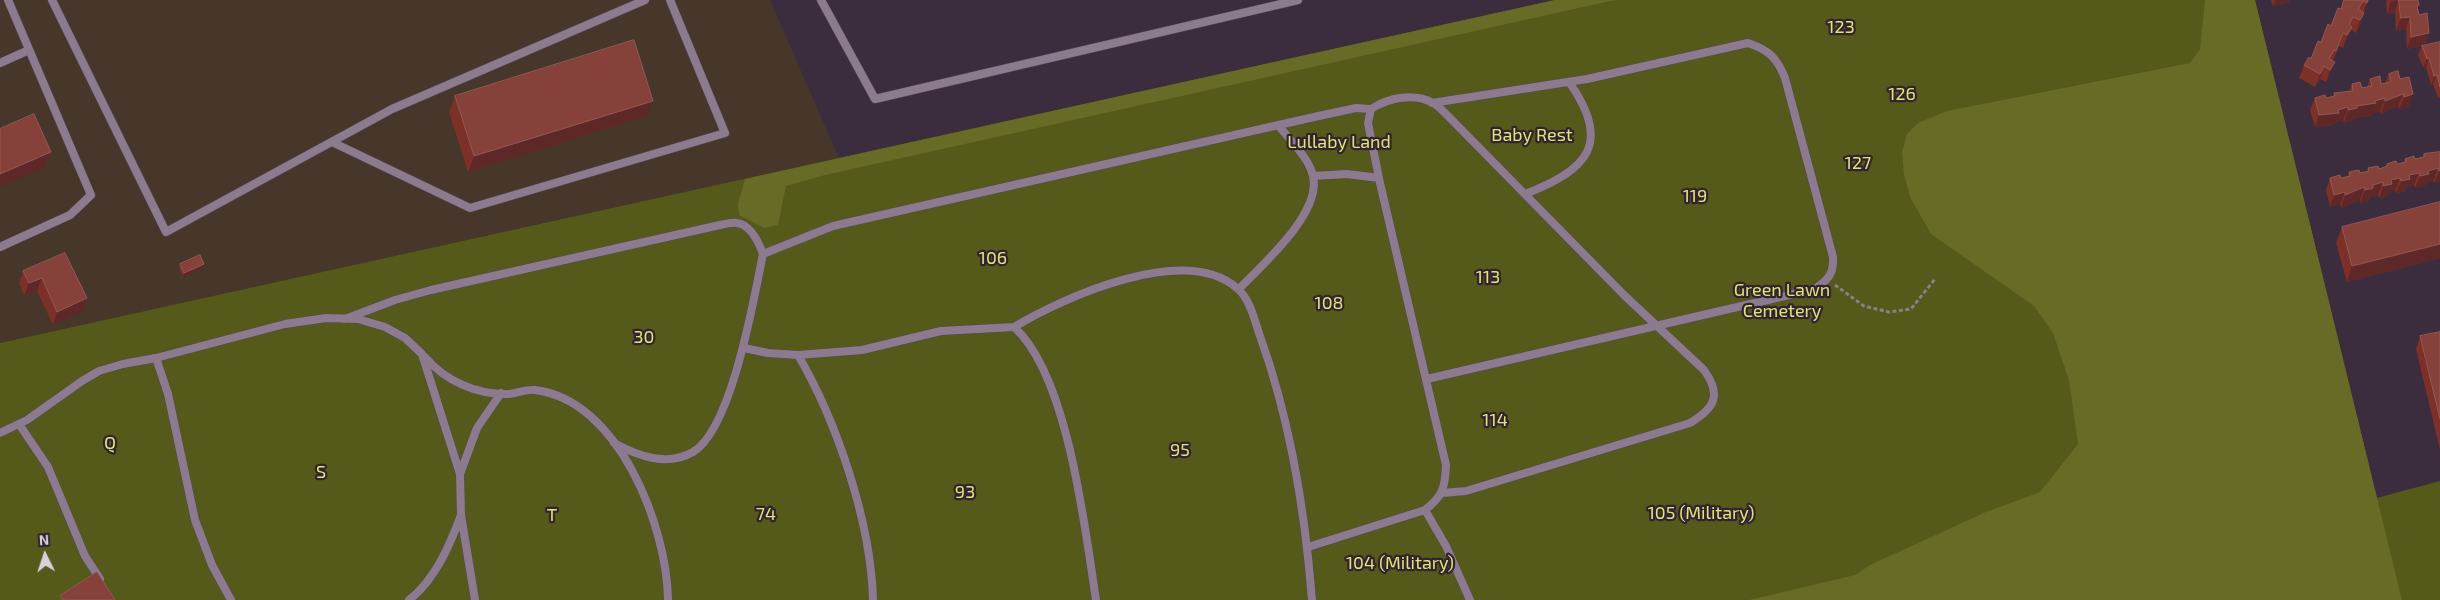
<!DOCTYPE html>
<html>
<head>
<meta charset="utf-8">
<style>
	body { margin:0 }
	#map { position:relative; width:2440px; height:600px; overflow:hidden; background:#3c2d3e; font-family:"Exo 2",sans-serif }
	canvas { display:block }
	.north { position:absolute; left:20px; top:530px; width:50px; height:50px; -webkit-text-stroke:4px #312334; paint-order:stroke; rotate:356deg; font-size:14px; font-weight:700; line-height:20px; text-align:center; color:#dad1dc }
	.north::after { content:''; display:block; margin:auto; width:18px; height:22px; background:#dad1dc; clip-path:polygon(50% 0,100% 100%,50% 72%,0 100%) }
</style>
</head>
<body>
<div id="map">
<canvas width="2440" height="600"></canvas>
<div class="north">N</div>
</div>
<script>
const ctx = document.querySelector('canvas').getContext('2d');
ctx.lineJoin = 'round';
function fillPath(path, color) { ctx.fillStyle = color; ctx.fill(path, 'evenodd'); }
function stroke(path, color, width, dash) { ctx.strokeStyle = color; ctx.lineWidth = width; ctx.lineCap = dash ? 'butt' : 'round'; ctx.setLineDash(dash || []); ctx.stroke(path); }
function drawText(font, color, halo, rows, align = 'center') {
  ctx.font = font + ' "Exo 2",sans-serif'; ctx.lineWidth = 4.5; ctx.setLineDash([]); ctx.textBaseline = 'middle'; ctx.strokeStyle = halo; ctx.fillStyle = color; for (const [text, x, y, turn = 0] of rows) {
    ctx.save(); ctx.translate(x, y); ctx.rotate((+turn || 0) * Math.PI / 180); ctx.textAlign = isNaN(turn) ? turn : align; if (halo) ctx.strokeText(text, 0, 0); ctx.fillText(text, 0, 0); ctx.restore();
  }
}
const industrial = new Path2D(`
	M0,0H770L839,158L0,343Z`);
const green = new Path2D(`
	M1555,0H2255L2377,498L2440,481V600H0V343Z`);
const forest = new Path2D(`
	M1555,0H1615L825,175L786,186L778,225L764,228L739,215L738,204L745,179Z
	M2205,0H2255L2402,600H1749L1855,575L1870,565L1986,512L2040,492L2078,444L2069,380L2053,333L2034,306L1931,234L1911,199L1904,175L1902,152L1907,134L1918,123L1947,111L2190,63L2200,49Z`);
const path = new Path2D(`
	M1835,285L1864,306L1889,312L1911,309L1935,279`);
const service = new Path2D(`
	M52,0L166,232L392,109L645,0
	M821,0L875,99L1298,0
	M0,63L29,50
	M332,142L470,208L725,133L670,0
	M1313,176L1347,174L1379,178
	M1525,194C1587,170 1613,144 1569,82
	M0,247L70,215L91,195L8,0
	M763,254L833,226L1314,117L1356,108L1371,109
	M1239,289C1262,265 1322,213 1313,176C1309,158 1290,140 1278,125
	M345,319L395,300L431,290L720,225C725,224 732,222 737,223C751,225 759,243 763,254C754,298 732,429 693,452C667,467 638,456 614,443
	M1014,327C1064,297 1186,242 1238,289C1250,299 1255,322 1260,336C1291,422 1305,510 1312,600
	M744,348L768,353L798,355
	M425,357C445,381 477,395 509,394C517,393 527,389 535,390C619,400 667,527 668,600
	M156,358L168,394L195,520L212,565L231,600
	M1427,379L1815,289C1828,280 1834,274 1833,257L1785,78C1777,58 1769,50 1748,43L1587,79L1432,103
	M19,424L48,467L85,556L100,579
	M0,433L27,420L82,381L99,371L123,364L156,358L285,324L326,318L358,319L385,327L405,338L422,354L460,474L461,515L475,600
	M460,474L477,428L501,393
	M1425,510L1446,546L1470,600
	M1308,547L1425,510C1443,496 1445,488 1446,465L1380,183L1368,123L1371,109C1388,98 1414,92 1433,103C1440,107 1446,114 1451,119L1624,295L1704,370C1722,395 1715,408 1690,423L1466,491L1442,493
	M409,600C435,580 450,545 461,515
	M873,600C871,522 837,422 798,355L862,350L941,331L1014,327C1068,375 1085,529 1096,600`);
const wall = new Path2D(`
	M2271,0H2290V2L2273,6Z
	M2344,0H2369L2364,13L2360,25L2356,33L2351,30L2343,48L2339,46L2333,61L2330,74L2326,82L2320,79L2315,87L2299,78L2304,65L2311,59L2341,9Z
	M2386,0H2418V9L2425,46L2440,42V97L2438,98L2433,84L2431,85L2426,67H2423L2418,55L2422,46H2424L2407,49L2406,29L2396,31L2395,12L2387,14Z
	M2389,74L2400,79L2409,107L2399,109L2398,106L2381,114L2380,111L2373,113L2371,116L2354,118L2353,120L2344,123L2343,120L2336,122L2334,125L2315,127L2310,110L2315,98H2326L2333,96L2334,93L2349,91L2352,84L2362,88L2367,87L2370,79L2381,84L2385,83Z
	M455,96L647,116L468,172L449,112Z
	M2440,152V181L2434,183L2433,181L2426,182L2425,186L2415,188L2414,185L2407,187L2406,191L2396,193L2395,190L2389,192L2387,196L2379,198L2378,195L2370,197L2369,201L2360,203V200L2341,208L2340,204L2330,207L2326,190L2330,178H2341L2348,176L2349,172L2360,173L2367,172L2368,168L2379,169L2385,167L2387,164H2397L2404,162L2405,159H2415L2423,157L2424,154Z
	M2440,202V258L2347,282L2336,243L2342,227Z
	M65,253L83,311L53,325L37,291L24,296L19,283L23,271Z
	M180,264H204L202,269L183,277L179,268Z
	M2440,332V450L2416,349L2420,336Z`);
const shadedWall = new Path2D(`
	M2275,0H2290V2L2273,6Z
	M2368,0H2369L2367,6L2362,15Z
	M2399,0L2395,12L2387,14L2391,1Z
	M2364,13L2360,25L2356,33L2360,20Z
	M2410,17L2406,29L2396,31L2401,18Z
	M2352,27L2347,39L2343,48L2347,35Z
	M2429,33L2425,46L2407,49L2411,37Z
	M2429,58L2426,67H2423L2427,59Z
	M2335,62L2330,74L2326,82L2330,70Z
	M2324,66L2320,79L2315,87L2320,74Z
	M2437,75L2433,84L2431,85L2434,76Z
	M2403,94L2398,106L2381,114L2385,101Z
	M2413,94L2409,107L2399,109L2404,97Z
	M2385,98L2380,111L2373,113L2371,116L2354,118L2353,120L2344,123L2348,110L2357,106Z
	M653,101L647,116L468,172L474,156Z
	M2348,107L2343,120L2336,122L2334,125L2315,127L2319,115Z
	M51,152L45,167L0,187V174Z
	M2438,168L2433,181L2426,182L2425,186L2415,188L2420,176L2428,171Z
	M2440,170V181L2434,183L2439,171Z
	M2419,173L2414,185L2407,187L2406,191L2396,193L2401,181L2409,175Z
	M2400,178L2395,190L2389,192L2387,196L2379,198L2383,186L2391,180Z
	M2383,182L2378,195L2370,197L2369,201L2360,203L2365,190L2373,185Z
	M2364,187L2360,200L2341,208L2345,195Z
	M2345,192L2340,204L2330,207L2334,195Z
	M2440,244V258L2347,282L2352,266Z
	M204,264L202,269L183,277L184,273Z
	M42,278L37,291L24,296L29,283Z
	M87,298L83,311L53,325L57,312Z`);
const building = new Path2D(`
	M2344,0H2368L2367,3L2363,1L2358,9L2364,13L2360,20L2353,17L2349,25L2352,27L2347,35L2343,33L2336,51L2334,50L2329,59L2335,62L2330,70L2324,66L2320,74L2304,65L2309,57L2311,59L2318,41L2321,42L2328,24L2331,26L2338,8L2341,9Z
	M2399,0H2418L2419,5L2417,6L2419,15L2427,13L2429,33L2411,37L2410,17L2401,18Z
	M634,40L653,101L474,156L455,96Z
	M2440,42V87L2437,75L2434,76L2429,58L2427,59L2422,46Z
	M2398,71L2400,79L2409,77L2413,94L2404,97L2403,94L2385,101V98L2375,101L2376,103L2357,106V108L2348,110V107L2338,110L2339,113L2319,115L2315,98L2325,95L2326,98L2335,96L2334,93L2353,91L2352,84L2360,82L2362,88L2372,86L2370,79L2380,76L2381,84L2391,82L2389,74Z
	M34,114L51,152L0,174V129Z
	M2440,152V170L2439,171L2438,168L2428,171L2429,174L2420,176L2419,173L2409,175L2410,179L2401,181L2400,178L2391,180L2392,184L2383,186V182L2373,185V188L2365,190L2364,187L2345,195V192L2334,195L2330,178L2340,175L2341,178L2350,176L2349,172L2359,170L2360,173L2369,171L2368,168L2378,166L2379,169L2387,166V164L2396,161L2397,164L2406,162L2405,159L2414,156L2415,159L2424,157V154Z
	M2440,202V244L2352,266L2342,227Z
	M65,253L87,298L57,312L42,278L29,283L23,271Z
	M200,255L204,264L184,273L180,264Z
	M2440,332V419L2420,336Z
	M97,572L115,600H63L60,596Z`);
const parkNames = [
	["123",1841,27],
	["126",1902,94],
	["Baby Rest",1532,135],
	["Lullaby Land",1339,142],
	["127",1858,163],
	["119",1695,196],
	["106",993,258],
	["113",1488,277],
	["Green Lawn",1782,290],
	["Cemetery",1782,311],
	["108",1329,303],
	["30",644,337],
	["114",1495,420],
	["Q",110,443],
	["95",1180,450],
	["S",321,472],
	["93",965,492],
	["105 (Military)",1701,513],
	["74",766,514],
	["T",552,515],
	["104 (Military)",1400,563]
];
fillPath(industrial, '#46372a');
fillPath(green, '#555919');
fillPath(forest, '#676b25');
stroke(service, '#564a58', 9);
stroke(path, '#8a7e8c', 3, [4, 2.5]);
stroke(service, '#8c7b8f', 8);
fillPath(wall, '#7c3027');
fillPath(shadedWall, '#5e2828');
fillPath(building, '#86413a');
stroke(building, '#935854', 1);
drawText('18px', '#dfe76e', '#312334', parkNames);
</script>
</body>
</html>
